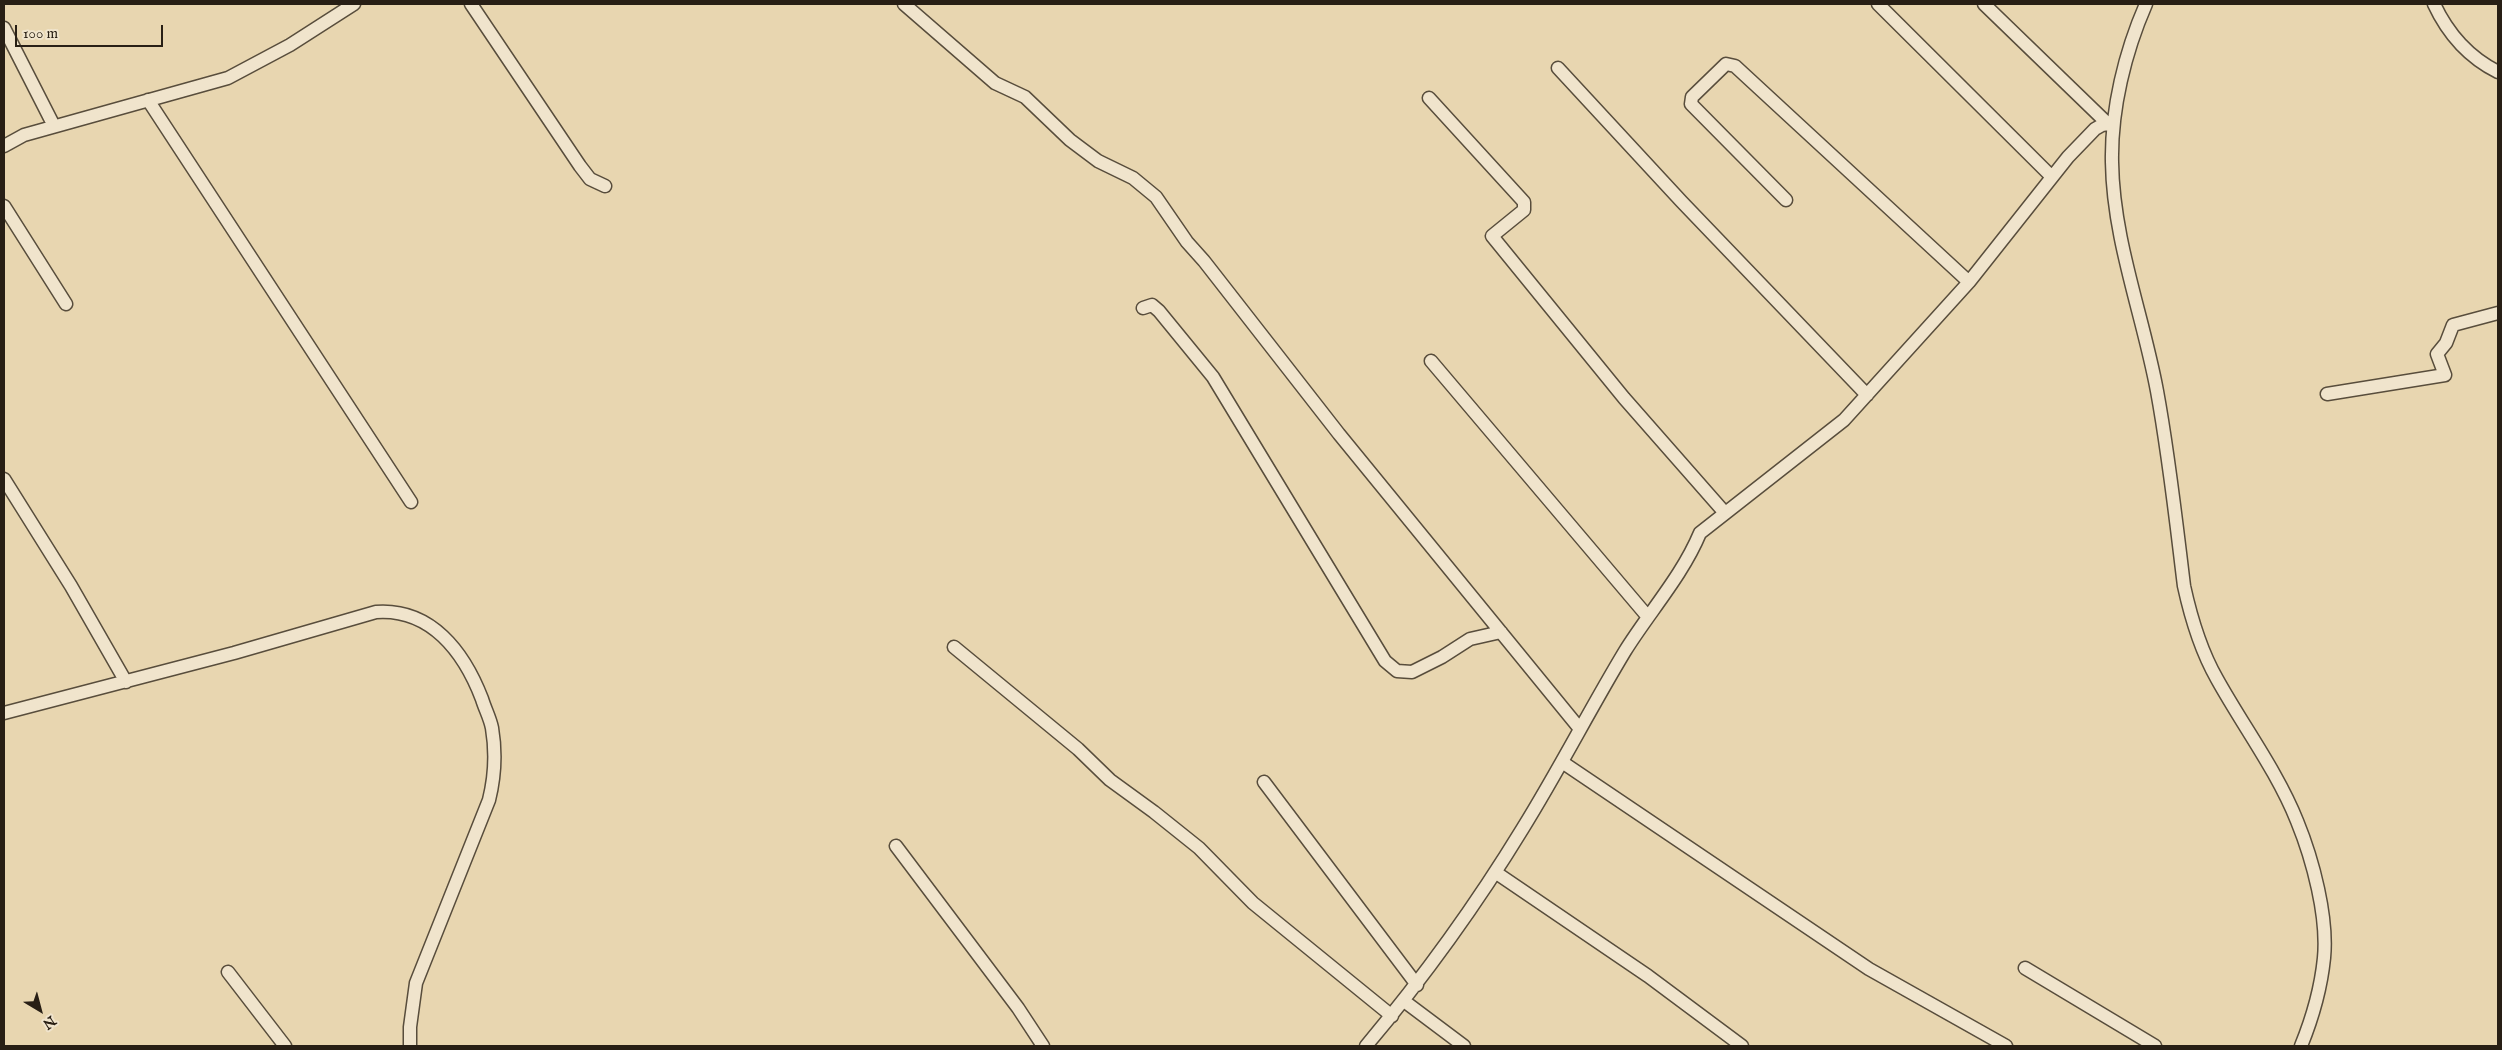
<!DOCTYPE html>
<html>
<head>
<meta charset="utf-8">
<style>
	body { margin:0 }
	#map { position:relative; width:2502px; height:1050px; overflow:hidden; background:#e8d6b0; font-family:"IM FELL English",serif }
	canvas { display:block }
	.frame { position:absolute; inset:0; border:5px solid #281f15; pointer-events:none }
	.north { position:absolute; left:15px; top:985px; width:50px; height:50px; -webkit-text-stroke:4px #f0e4cc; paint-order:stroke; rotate:143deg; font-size:14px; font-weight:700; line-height:20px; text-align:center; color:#281f15 }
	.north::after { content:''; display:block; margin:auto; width:18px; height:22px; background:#281f15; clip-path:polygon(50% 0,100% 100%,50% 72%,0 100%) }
	.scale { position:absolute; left:15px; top:25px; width:148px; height:22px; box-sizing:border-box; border:2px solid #281f15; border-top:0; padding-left:6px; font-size:15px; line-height:18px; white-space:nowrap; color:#281f15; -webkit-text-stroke:4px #f0e4cc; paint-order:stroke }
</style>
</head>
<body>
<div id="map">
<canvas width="2502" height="1050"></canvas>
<div class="frame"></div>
<div class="north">N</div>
<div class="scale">100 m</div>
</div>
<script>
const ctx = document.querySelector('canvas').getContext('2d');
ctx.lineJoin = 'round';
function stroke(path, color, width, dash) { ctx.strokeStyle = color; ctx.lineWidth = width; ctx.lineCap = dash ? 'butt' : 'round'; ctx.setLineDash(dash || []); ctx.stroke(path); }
const minor = new Path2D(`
	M471,4L580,166L590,179L605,186
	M904,4L995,83L1025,97L1070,140L1098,161L1133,178L1156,197L1187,242L1204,261L1339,434L1580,729
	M1878,4L2052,177
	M1984,4L2107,123
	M2146,4C2125,52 2111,109 2112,162C2113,240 2143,315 2157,391C2169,456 2176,521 2184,586C2191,618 2201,651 2217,679C2243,726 2277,771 2297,821C2313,860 2328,917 2324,958C2321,988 2312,1019 2301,1046
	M2434,4C2448,34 2468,57 2498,72
	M4,28L54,126
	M1558,68L1681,201L1867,395
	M1429,98L1524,202V210L1492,236L1624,398L1725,513
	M148,100L411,502
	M4,146L24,135L228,78L290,45L354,4
	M1786,200L1691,104L1692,97L1726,64L1735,66L1969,282
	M4,206L66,304
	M1143,308L1152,305L1159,311L1213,377L1385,661L1397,671L1412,672L1442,657L1470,639L1501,632
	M1431,361L1648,617
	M2327,394L2445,375L2437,354L2446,343L2453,325L2498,313
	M4,479L71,586L126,682
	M954,647L1078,749L1110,780L1154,812L1199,848L1253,903L1392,1016
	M4,713L234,653L376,612C431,608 464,652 482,699C485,709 490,718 492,728C496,752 495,776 489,800L416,983L410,1027V1046
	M1562,762L1869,969L2006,1046
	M1264,782L1417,985
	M896,846L1018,1008L1043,1046
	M1495,872L1648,976L1742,1046
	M2025,968L2155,1046
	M228,972L285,1046
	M1404,1001L1464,1046
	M1366,1046C1424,977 1476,905 1523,828C1559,770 1590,709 1625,651C1650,611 1682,576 1700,533L1844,420L1969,282L2068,157L2095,129L2102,125L2113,123`);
stroke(minor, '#584d3c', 15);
stroke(minor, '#f0e4cc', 12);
</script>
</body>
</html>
